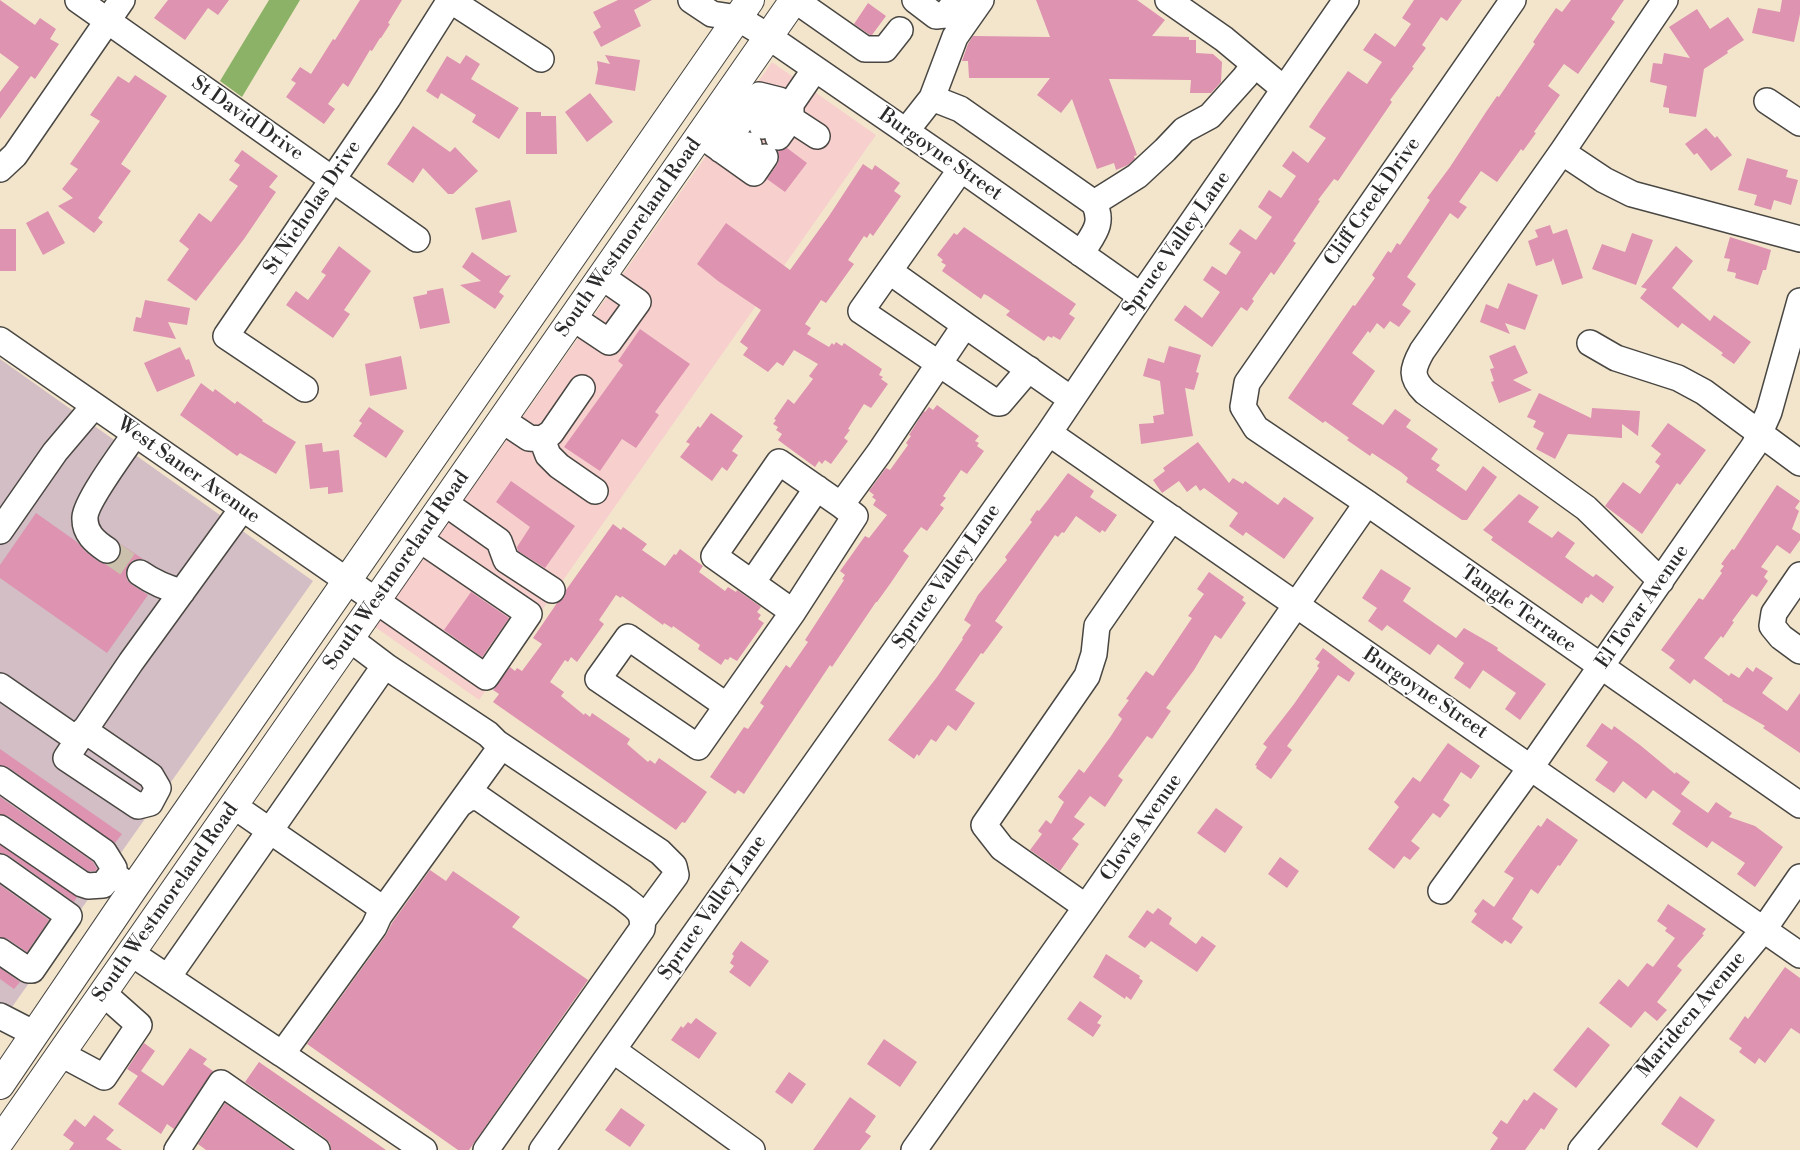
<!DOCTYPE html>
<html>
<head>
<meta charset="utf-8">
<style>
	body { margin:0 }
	canvas { display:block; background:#f3e5cb }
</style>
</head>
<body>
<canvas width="1800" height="1150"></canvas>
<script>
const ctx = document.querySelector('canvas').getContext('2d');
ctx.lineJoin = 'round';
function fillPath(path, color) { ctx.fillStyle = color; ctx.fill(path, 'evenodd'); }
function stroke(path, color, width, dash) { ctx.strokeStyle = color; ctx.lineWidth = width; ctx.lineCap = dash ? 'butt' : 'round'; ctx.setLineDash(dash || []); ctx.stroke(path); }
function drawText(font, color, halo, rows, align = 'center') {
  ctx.font = font + ' "Libre Bodoni",serif'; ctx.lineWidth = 4; ctx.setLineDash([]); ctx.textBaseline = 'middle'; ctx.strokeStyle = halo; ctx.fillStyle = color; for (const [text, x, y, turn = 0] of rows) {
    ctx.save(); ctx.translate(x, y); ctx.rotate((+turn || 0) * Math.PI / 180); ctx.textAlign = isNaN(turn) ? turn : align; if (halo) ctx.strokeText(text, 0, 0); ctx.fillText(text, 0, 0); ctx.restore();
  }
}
const built = new Path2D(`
	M772,62L876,135L479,700L375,627Z`);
const industrial = new Path2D(`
	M0,359L313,581L0,1024Z`);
const forest = new Path2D(`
	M269,0H300L242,97L220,81Z`);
const building = new Path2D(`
	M0,0L35,25L40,18L56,29L50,39L59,44L35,79L31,76L0,119V92L19,67L0,53Z
	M168,0H229L218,15L208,8L185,40L154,18Z
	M360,0H402L388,23L390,24L381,38H380L372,51L370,50L348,87L343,83L328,104L335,109L324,124L286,97L296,83L291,80L300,67L311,74L333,39L335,40Z
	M618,0H652L634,10L641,26L601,47L593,32L601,27L593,12Z
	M1036,0H1137L1165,20L1152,36L1189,37V40H1196V53L1213,54L1222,62L1221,82L1211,93H1190L1191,80L1109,79L1137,155L1134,156L1135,159L1128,165L1116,170L1114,163L1097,169L1072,99L1061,113L1037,95L1050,78H969L968,61H962L968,44L973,36L1050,37Z
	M1414,0H1462L1447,21L1441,17L1422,45L1426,48L1412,67L1414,68L1390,100L1392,102L1338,181L1334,179L1318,200L1320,201L1293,241L1296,243L1274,275L1271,272L1252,299L1254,301L1247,311L1241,307L1212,347L1174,320L1185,305L1202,318L1220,292L1203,280L1212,266L1226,275L1241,252L1229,244L1240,229L1256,240L1272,217L1258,207L1269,190L1281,198L1296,176L1282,166L1293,151L1308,163L1326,138L1309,127L1321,109L1348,71L1367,84L1382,62L1363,50L1375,33L1395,47L1411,24L1402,18Z
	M1571,0H1624L1611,19L1615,22L1578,74L1564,64L1548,86L1560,95L1534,132L1536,133L1523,151L1521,149L1497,182L1481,171L1459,202L1467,207L1458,219L1450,213L1407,277L1416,284L1402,305L1411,311L1399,327L1390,321L1384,329L1377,323L1370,333L1368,331L1352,353L1375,371L1352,404L1383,425L1395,409L1411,420L1406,427L1438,449L1431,459L1440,465L1436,470L1466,491L1483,466L1497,477L1467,520H1462L1406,482L1408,478L1401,472L1372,453L1370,456L1347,440L1349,438L1325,421L1323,423L1288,398L1353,305L1355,306L1375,278L1372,275L1388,251L1391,253L1397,243L1400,245L1430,200L1427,198L1450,167L1486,112L1497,96L1499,97L1535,44L1533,42L1543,27L1556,8L1562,12Z
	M1782,0H1800V14L1794,42L1752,33L1758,8L1780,12Z
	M868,3L886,16L872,35H870L854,24Z
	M1697,9L1710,29L1728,17L1744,40L1727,51L1728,53L1704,69L1696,117L1669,113V108L1663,107L1667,86L1650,82L1653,63L1662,64L1664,53L1690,58L1669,27Z
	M466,55L480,64L471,79L519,108L499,139L472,122L476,115L441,93L438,99L426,91L447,56L460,64Z
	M605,55L640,60L635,91L595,84L598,69L597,61L610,64Z
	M135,75L167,96L121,164L131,171L98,218L103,222L94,233L58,206L73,198L62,189L78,169L70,164L100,121L90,115L118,76L129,83Z
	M590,93L613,122L587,142L565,112Z
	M526,112H541V116H556L557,154H526Z
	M413,126L450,152L455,147L478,171L453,194H448L423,168L413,183L387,164Z
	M1706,128L1715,138L1717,136L1732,155L1711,171L1697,153L1694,155L1685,144Z
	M787,148L807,163L785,192L767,179L777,165L779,158L778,151Z
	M242,150L278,176L269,187L276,192L244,239L196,301L167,280L189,249L179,241L199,213L211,222L238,186L229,180L240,165L234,161Z
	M1747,158L1788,170L1786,177L1798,180L1791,205L1774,200L1771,210L1754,205L1757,195L1738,190Z
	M863,164L872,170L875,165L900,183L894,191L901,196L873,236L870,233L867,238L864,236L848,260L854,264L826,303L821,300L805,324L811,328L807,334L829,347L832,343L834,345L836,342L842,346L844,343L882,369L879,375L883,377L881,379L888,384L871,408L864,404L848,429L850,430L844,438L848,441L831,464L825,460L822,464L819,461L815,467L778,440L782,434L776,430L778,427L773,424L776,420L774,419L788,399L794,404L813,379L809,376L818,364L794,350L783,366L777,362L768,372L743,355L748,348L740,342L761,310L718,281L697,264L726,223L790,270L829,216Z
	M510,200L517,232L482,240L475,208Z
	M48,211L65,243L43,255L26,223Z
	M1550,225L1553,234L1567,229L1583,278L1562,285L1553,258L1552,261L1536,266L1528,241L1538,237L1535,230Z
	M964,227L1076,304L1069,314L1075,318L1060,340L1053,336L1052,338L1048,336L1044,341L1006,315L1010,311L988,296L984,294L981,299L942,271L946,265L941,262L943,260L937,255L954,233L957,235Z
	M0,229H16V271H0Z
	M1632,233L1653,240L1636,285L1592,269L1602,244L1625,252Z
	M1730,237L1771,250L1766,270H1763L1758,285L1735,278L1736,273L1727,271L1730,259L1724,258Z
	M339,246L371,271L344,310L350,314L333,338L286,305L296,291L308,300L326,275L321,272Z
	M1676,246L1693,261L1672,288L1710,321L1714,315L1751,342L1734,364L1721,355L1723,353L1682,323L1678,328L1640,298L1647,289L1641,287Z
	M472,252L506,276L511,275L499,292L504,296L495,309L460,285L481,281L462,267Z
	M1508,283L1538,295L1525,330L1505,323L1510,334L1480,322L1486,304L1498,309Z
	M443,288L450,323L420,329L413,297L427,294V291Z
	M145,300L190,308L187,325L168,322L176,339L133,331L136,317L141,318Z
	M640,329L690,364L655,412L659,415L636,448L622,439L600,471L564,447L623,365L618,361Z
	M1515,345L1528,373L1513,380L1532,390L1499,403L1491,382L1494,381L1490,369L1494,368L1489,356Z
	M1169,346L1201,355L1196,372L1199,373L1194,390L1185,388L1193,436L1141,444L1139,424L1154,423L1153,416L1164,414L1160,381L1143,376L1148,358L1164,363Z
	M180,347L186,360L189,359L195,376L157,392L144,363Z
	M401,356L407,389L370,396L365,364Z
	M201,383L213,392L215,389L235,404L237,401L263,420L262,421L296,442L276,474L240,453L237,456L180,415Z
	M1539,393L1591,418L1592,408L1640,411L1638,436L1622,424V438L1568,434L1555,459L1536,449L1544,433L1533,427L1536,421L1527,417Z
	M937,405L979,436L975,441L979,443L977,446L984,451L967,474L961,470L943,496L946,498L940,505L944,508L927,531L921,527L903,551L909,556L890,584L877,602H876L832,667L830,665L744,794L738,790L735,794L710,777L744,727L748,729L764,706L760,703L786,665L790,668L808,642L805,640L844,580L842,579L845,575L840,571L865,536L869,538L887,515L873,505L876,500L872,497L874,495L869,491L886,468L890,470L908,445L906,443L911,436L909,435L924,411L925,412L929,407L933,410Z
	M369,407L404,431L386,458L353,436L362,423L359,421Z
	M711,413L743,436L732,451L738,455L727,471L722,467L712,481L680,457L690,444L686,442L698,426L700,428Z
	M1668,423L1706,450L1680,485L1677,483L1642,534L1605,506L1623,482L1640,494L1660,466L1655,462L1661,454L1651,446Z
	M1198,442L1229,483L1233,478L1243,484L1245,481L1278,505L1284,497L1314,518L1284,559L1246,532L1243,536L1229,526L1238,513L1204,488L1200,491L1196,485L1187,492L1179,481L1162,493L1153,480L1165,471L1163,468Z
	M322,443L323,452L339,450L343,492L328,494V487L310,489L305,445Z
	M1068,473L1094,491L1090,497L1117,515L1105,532L1102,530L1100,533L1076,516L1064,533L1062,532L1058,537L1055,535L995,621L1003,627L983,654L981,653L955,690L975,703L956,731L948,725L936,742L931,739L919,756L917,754L914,759L888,740L937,677L963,639L962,638L971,625L964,620L978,595L1007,560L1005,557L1032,522L1030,520L1037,510L1039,511L1047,501Z
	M511,481L575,526L545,568L518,551L517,547L530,527L496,502Z
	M1777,485L1800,501L1795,508L1799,511L1792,529L1800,534V540L1790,554L1777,545L1761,567L1768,571L1764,577L1768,581L1757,597L1752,594L1732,621L1734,622L1723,638L1721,636L1704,658L1729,676L1731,673L1739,678L1747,667L1753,672L1756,667L1773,678L1762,693L1787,711L1800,693V753L1763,728L1765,726L1722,701L1723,700L1694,679L1690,684L1669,668L1675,660L1661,650L1699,598L1703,600L1722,573L1720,571L1724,566L1721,564L1732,549L1734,550Z
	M1519,494L1539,507L1528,522L1552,538L1558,531L1575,543L1565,557L1593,577L1596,574L1614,587L1603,603L1591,594L1588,598L1586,597L1582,604L1491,540L1493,537L1483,530Z
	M36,513L77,542L85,551L99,562L105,564L113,563L118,559L121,551L119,543L143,559L133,560L128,566L126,573L127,580L132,585L148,595L107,653L0,578V565Z
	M613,524L621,530L623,527L647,544L642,550L665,566L674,554L676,555L680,549L703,566L699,572L725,591L728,587L736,592L737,590L761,607L757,612L761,615L758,619L764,623L737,661L730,657L728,660L725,659L721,665L698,649L700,645L673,626L672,628L664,623L663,625L622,596L621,598L616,595L599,620L604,624L577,662L571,657L568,662L565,660L550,682L564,692L561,696L584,715L585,713L590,717L592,713L630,739L627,744L648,762L650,760L655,764L659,758L707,792L685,823L682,822L676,830L493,702L499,694L493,690L510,667L515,671L517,668L522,671L542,644L533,638L557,603L564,598L566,590Z
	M1381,569L1411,588L1403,601L1434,623L1456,638L1464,628L1492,644L1498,648L1497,650L1546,684L1520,720L1505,709L1516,693L1483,670L1470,689L1454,678L1464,663L1438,644L1430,655L1387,625L1382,631L1368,621L1377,608L1362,598Z
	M1209,572L1244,597L1242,600L1246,603L1221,639L1215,635L1194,670L1166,708L1171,711L1152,739L1147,736L1118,776L1123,780L1105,807L1090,796L1074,817L1085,824L1072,839L1079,844L1060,871L1030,850L1042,834L1038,831L1046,820L1051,824L1064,802L1058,797L1079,769L1084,773L1111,736L1122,719L1118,715L1129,700L1126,699L1146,671L1153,676L1192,618L1188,616L1204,594L1197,589Z
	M471,592L509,618L482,657L444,630Z
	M1323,648L1355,673L1349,682L1338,675L1287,746L1292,750L1271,779L1256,768L1257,766L1255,765L1267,747L1263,744L1294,704L1319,668L1317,666L1320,662L1315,659Z
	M1602,723L1612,730L1614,726L1640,745L1675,774L1676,772L1690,782L1681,794L1708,813L1716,802L1732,813L1729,817L1755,826L1783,847L1755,887L1737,874L1745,863L1712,841L1707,848L1672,824L1681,811L1653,790L1646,799L1623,781L1614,793L1595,780L1608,762L1586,746Z
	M1448,743L1480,766L1471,779L1461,772L1443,800L1450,805L1440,818L1433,813L1411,841L1420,848L1410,860L1404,856L1394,869L1368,849L1399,807L1394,802L1413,777L1420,782Z
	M0,749L122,834L115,843L8,767L0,765Z
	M0,797L93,862L97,869L95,871H88L8,816L0,814Z
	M1216,808L1243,827L1225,853L1197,833Z
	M1547,818L1578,840L1560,866L1558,865L1538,894L1531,889L1512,919L1523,927L1511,944L1505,940L1502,944L1471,922L1477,914L1474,911L1483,899L1494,907L1514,878L1504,872L1538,825L1541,827Z
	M0,845L77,897L74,902L8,855L0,853Z
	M1280,857L1299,871L1287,888L1268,874Z
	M430,870L446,881L453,871L520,917L512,927L588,980L469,1150H458L307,1044L386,935L392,923Z
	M0,885L49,920L27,952L8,939L0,937Z
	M1668,904L1706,929L1702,934L1704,935L1677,966L1682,970L1657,1002L1667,1010L1657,1021L1645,1011L1631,1028L1599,1003L1619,979L1628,987L1647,963L1653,967L1675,938L1665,931L1667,928L1657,921Z
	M1158,908L1172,918L1169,924L1196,944L1202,936L1216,946L1197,972L1151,941L1145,948L1128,937L1147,910L1153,914Z
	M741,941L769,961L750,987L729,972L734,966L730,963L734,956L732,954Z
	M1106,954L1140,976L1139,978L1143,981L1131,1000L1126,996L1125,999L1093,977Z
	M1785,967L1800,978V1034L1791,1028L1765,1063L1759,1058L1755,1064L1739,1052L1742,1048L1729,1039L1745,1016L1748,1019Z
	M0,968L20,982L14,989L0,979Z
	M1080,1001L1102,1016L1097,1023L1101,1025L1093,1037L1067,1019Z
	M696,1018L717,1033L699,1059L671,1040L681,1026L683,1028L688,1022L691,1024Z
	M1588,1027L1610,1045L1576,1088L1553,1070Z
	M884,1039L917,1062L900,1087L867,1064Z
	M144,1043L155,1051L141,1071L163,1086L190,1048L207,1059L203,1064L213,1071L174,1129L167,1124L161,1134L118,1104L138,1076L127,1069Z
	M259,1062L386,1150H331L330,1143L325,1138L245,1082Z
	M789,1072L806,1084L792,1104L775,1092Z
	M1534,1092L1558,1109L1544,1130L1541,1128L1525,1150H1490L1498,1138L1492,1133L1501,1120L1507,1124L1524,1099L1527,1101Z
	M1680,1096L1715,1120L1697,1148L1661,1124Z
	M850,1097L876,1116L865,1132L871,1136L860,1150H813Z
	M225,1103L292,1150H206L198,1144Z
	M621,1108L645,1125L630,1147L605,1130Z
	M94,1115L114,1130L106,1139L122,1150H69L74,1143L63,1135L75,1119L85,1127Z`);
const minorTunnel = new Path2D(`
	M107,550L140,573`);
const minor = new Path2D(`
	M78,0L417,239
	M450,0L541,59
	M691,0L712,14L738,18L769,37L961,169L1141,296
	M795,0L865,49H885L900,30
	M915,0L936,16L945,15L957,0
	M1168,0L1224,39L1284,89
	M1513,0L1247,383L1243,407L1256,428L1367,503L1800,805
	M932,98L960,109L1094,203C1105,225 1092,235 1081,254
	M1767,101L1800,123
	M791,119L817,136
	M762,126L779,100L791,104
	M906,131L932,98L955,37L981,0
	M778,137L791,119V104L815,69
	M709,141L754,173L765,157
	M721,150L759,95L779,100
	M1562,152L1665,0
	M737,161L749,145
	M0,169L15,155L122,0
	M961,169L861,311L997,403H1000L1029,369
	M1094,203L1137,176L1165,150L1184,130L1210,116L1245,77L1254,65
	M889,271L965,325
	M573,318L609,342L638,302L602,277
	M0,340L486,677L529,614L419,539
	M1590,343L1616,358L1678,378L1704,392L1800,463
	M305,389L226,336L388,98L450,0
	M502,420L529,438L542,439L551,433L582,388
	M1049,433L1800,955
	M542,439L548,455L559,466L595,491
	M445,503L499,541L506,560L552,590
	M0,531L55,452L94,406
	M107,550C95,542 84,533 85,517C86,501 124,450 135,434
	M140,573C153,582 166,588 182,592
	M1800,575L1774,613L1772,626L1781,637L1800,651
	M1661,581L1586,508L1425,392C1410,377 1412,369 1422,351L1562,152L1604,180L1632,194L1800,239
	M752,583L817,488
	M793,612L714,556L779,462L841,505
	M350,639L387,667
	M0,686L78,740L131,662L242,509
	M727,706L628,637L598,679L698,747L793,612L855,516L841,505L879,453L965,325L1071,399
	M78,740L66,758L138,806L150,803L158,788L151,776L84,730
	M497,743L660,852L674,866L676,875L643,920
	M0,779L104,852L114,868L112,873
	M0,828L82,884L88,886L103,885L112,873L133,889
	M0,867L69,916L32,970H28L0,951
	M1441,891L1531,767L1754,446L1769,412L1800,301
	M1086,907L1002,848L984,825L1087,676L1094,654L1097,626L1172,518
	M379,916L459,805L470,797L479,798L622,897C634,907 645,911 642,929L486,1150
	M131,953L282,1054L374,927L379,916V906L234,806
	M168,977L381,671L387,667L488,734L497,743L498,751L459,805
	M0,1016L35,1034
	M613,1050L752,1150
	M61,1054L104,1077L139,1025L103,993
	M282,1054L424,1150
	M177,1150L221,1083L317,1150
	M542,1150L1049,433L1141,296L1346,0
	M914,1150L1086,907L1367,503
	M1581,1150L1764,929L1800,877`);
const major = new Path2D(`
	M0,1085L133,889L750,0
	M0,1141L794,0`);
const streetNames = [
	["St David Drive",247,119,35],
	["Burgoyne Street",940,155,35],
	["Cliff Creek Drive",1373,202,-55],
	["St Nicholas Drive",313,208,-56],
	["South Westmoreland Road",629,238,-55],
	["Spruce Valley Lane",1177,244,-55],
	["West Saner Avenue",188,471,35],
	["South Westmoreland Road",397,571,-55],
	["Spruce Valley Lane",947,577,-55],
	["El Tovar Avenue",1643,607,-55],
	["Tangle Terrace",1518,610,35],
	["Burgoyne Street",1425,694,34],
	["Clovis Avenue",1142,828,-55],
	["South Westmoreland Road",166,903,-55],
	["Spruce Valley Lane",713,908,-55],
	["Marideen Avenue",1692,1015,-50]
];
fillPath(built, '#f7d0ce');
fillPath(industrial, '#d2bec4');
fillPath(forest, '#8bb267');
fillPath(building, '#de93b1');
stroke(minorTunnel, '#cbc0ab', 25, [25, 12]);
stroke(minor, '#494743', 28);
stroke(major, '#494743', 30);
stroke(minor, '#fff', 25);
stroke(major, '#fff', 28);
drawText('20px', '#2b2b2b', '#fff', streetNames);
</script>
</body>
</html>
